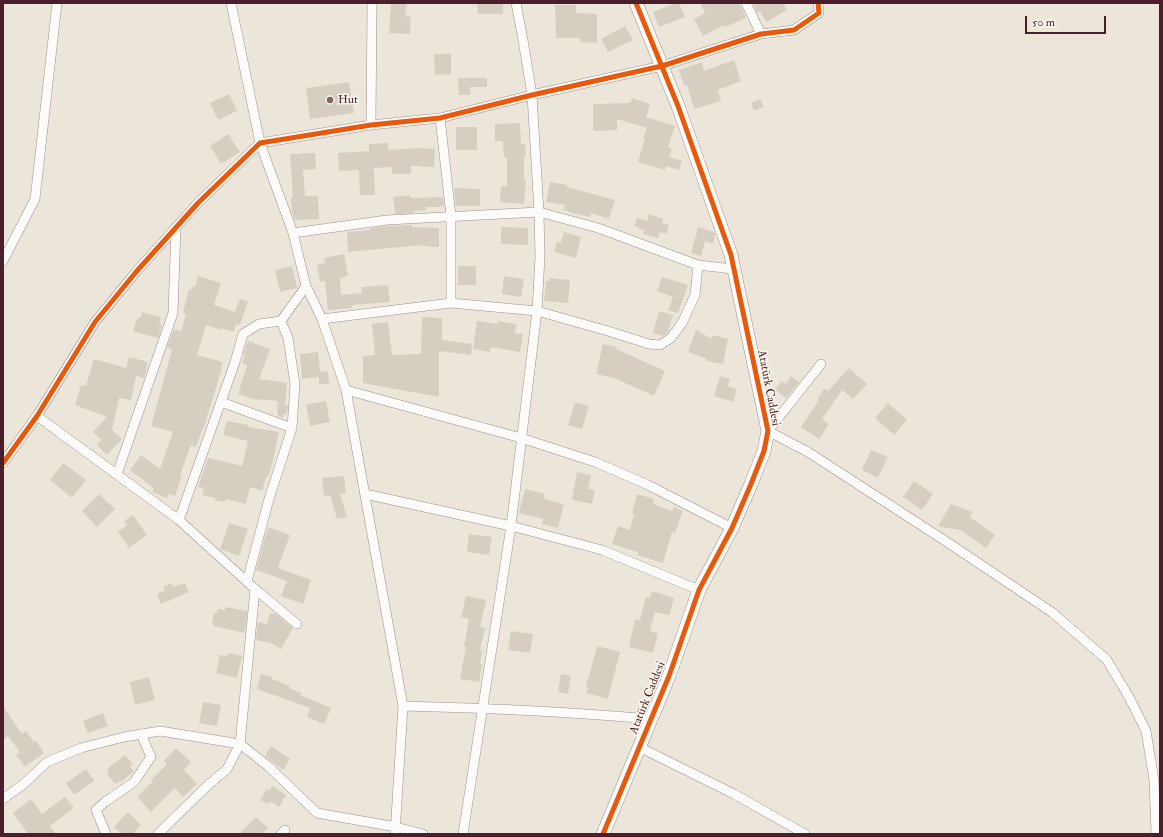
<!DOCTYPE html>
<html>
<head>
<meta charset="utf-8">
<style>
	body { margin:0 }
	#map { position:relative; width:1163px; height:837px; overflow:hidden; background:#ebe6d9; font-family:"IM FELL Double Pica",serif }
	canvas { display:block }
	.frame { position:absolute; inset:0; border:4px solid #4a1f2b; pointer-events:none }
	.scale { position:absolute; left:1025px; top:16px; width:81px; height:18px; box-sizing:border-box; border:2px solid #4a1f2b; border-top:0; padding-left:5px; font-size:12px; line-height:14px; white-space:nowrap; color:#4a1f2b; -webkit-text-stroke:3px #fbf7ec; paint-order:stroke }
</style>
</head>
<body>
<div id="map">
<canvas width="1163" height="837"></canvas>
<div class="frame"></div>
<div class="scale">50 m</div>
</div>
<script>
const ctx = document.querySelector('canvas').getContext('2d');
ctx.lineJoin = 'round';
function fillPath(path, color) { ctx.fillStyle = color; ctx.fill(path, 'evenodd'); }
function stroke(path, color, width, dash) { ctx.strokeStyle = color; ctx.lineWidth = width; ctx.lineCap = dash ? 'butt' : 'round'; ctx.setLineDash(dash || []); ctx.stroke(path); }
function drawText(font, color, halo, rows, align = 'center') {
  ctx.font = font + ' "IM FELL Double Pica",serif'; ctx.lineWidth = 3; ctx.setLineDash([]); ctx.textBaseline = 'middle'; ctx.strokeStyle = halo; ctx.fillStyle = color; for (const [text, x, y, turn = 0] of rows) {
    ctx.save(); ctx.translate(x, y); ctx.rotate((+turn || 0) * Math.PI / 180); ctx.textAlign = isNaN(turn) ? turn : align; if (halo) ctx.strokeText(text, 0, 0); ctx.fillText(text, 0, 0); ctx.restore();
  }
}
const building = new Path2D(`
	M391,3H407L405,16L411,17L410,34L389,33Z
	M477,3H503V14H478Z
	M676,3H679L685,17L659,27L653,12Z
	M700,3H739L746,18L725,27L724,25L703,36L694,19L705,13Z
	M755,3H783L787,10L766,22L760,11L757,13L754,5L756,4Z
	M555,5H576V13L597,14V43L580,42V38H556Z
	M625,26L633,40L608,52L601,39Z
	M434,54H451V74L435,75Z
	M734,60L741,81L718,90L721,101L694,109L687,85H684L679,70L702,62L704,71Z
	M458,78H487V87H470V95H459Z
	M349,82L354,113L310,119L306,88Z
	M229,94L237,111L218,120L210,103Z
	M632,98L650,104L646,117L675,126L668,147L672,148L669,157L682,161L679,170L666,166L665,170L638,162L645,138H643L647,128L617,119V130L593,131V104L630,103Z
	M760,99L764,107L754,111L751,103Z
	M520,123L521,144H525L526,156H524V180H526L524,204L500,202L501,186H507V157H504L503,141H495V124Z
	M456,127H477V150H456Z
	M228,134L240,152L221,164L210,146Z
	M388,143V150L419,148L435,149L434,167L411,166V174H392V167L374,168L375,195H360L359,170L339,171L338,153L369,151V144Z
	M315,153L316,169L303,170L305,196H318L319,219L295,220L292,212L291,197H293L290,154Z
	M550,182L567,185V187L615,200L609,219L591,213L590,217L572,213L564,210L565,205L546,202Z
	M454,188L480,189V206H456Z
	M410,195V198L443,197L444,206H440V207H426V210L414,211L413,213L395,214L393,197Z
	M649,214L663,219L662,223L669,225L666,234L660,232L658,238L643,234L644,230L634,226L637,218L647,221Z
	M412,225V227L439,228V247L421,246V245L348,252L347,232L370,230V228L388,226Z
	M501,227L528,228V245L501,244Z
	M698,227L714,232L715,234L713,244L705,241L701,256L691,253Z
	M564,232L581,237L576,258L554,252L557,242L561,243Z
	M344,254L348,276L340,278L341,295L362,293L361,287L388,285L390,302L352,305V308L328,310L325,281L320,282L317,265L325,263L324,258Z
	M292,266L297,288L280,292L275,270Z
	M458,266H476V285H458Z
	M198,276L221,283L214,305L235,312L240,299L248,301L240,325L236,324L234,332L221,328V330L206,325L197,355L223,362L221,368H222L204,427H203L196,447L191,445L180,475L182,476L175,496L168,494L167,498L152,492L154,488L130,470L141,455L160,469L173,432L151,426L172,350L167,347L174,329L181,331L186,314L183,313L189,289L191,290L193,286L195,287Z
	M504,276L524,279L521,297L502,294Z
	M662,277L688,285L678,313L668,310L673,297L657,291Z
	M549,278L570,280L568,303L544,301L546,281H549Z
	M659,311L673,315L668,332L663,336L653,333Z
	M142,312L161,317L159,324L162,325L158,338L133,331L138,317H141Z
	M422,317L442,318V340L472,344L471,355L439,351V397L363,383V356L375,355L372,324L388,322L392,355L421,354Z
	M477,321L498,324V321L516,324L515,333L523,334L520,352L491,347L490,352L473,349Z
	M696,330L711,339L712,335L728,339L723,364L706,361L707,359L688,352Z
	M248,341L270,349L259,379L287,383L285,405H288L287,414H284L283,418L278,416L277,401L253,399L238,394L247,365L242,363L245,355H243Z
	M603,344L617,347L616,349L665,371L654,396L614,378L596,374Z
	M318,352L320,372L328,371L329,384H319V377L302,379L300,354Z
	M129,357L148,362L144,378L136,376L131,400L119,398L112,430L122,439L107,455L97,445L101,440L93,432L107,417L75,405L81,385L86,386L94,359L126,368Z
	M849,368L867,384L853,399L842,390L822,419L829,424L819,439L801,427L819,400L817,399L824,389L828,391Z
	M720,376L730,379L728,386L737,389L733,402L714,396Z
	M791,376L799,382L786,398L775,390L781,381L786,384Z
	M326,401L330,422L310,426L306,405Z
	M575,402L589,406L582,429L568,425Z
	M888,403L907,420L894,435L875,418Z
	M227,421L248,425V427L279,432L273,461L268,477H266L262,491L250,487L246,504L226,499L225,502L214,500L215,498L202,495L204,488L198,487L208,458L242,466L248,441L223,435Z
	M871,450L888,457L878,478L862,470Z
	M63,463L86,480L72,498L50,480Z
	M577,472L591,475L588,489L595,490L592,504L572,500Z
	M344,476L346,493L340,494L347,517L337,519L330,495L324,496L322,478Z
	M914,481L933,494L922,510L903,497Z
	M525,489L545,494L544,499L564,504L558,528L542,524L543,519L519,513Z
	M99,494L115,509L97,527L82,511Z
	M637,494L654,499L653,504L672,511L674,507L683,511L675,533L672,532L663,563L637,555L638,552L612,544L618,526L630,530L634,514L632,513Z
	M951,504L972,512L970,517L995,535L986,548L960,530L938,526Z
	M133,515L147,535L129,548L118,532L127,525L124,521Z
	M229,523L248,529L239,556L220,549Z
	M268,527L290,535L278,568L311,580L303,604L281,596L287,581L256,570Z
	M469,534L492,537L489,555L467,552Z
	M172,583L173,587L185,583L189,592L161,604L157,594L165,591L163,587Z
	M652,591L674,598L669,615L655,612L650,631L658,633L653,653L629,647L635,619L640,620L646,597L650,598Z
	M466,596L486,600L480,627L485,628L480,650L482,651L480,664L482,665L479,682L460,679L466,647L464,646L469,619L461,617Z
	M226,607L247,611L245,633L214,626V625L212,624L214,613H217L218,609L225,610Z
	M270,613L276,614L293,628L281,649L271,643L256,640L258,622L267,624Z
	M511,631L533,634L530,653L508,650Z
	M597,646L620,652L608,699L586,693L588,688L586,687Z
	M228,653L242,656L237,678L216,673L220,655L227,656Z
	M261,674L272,677V679L290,686L289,688L301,693L300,695L331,708L324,724L307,717L310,708L257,689Z
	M561,674L571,676L568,694L558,692Z
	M149,677L155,700L135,705L130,682Z
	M203,702L221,705L217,726L199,723Z
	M3,706L22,734L26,731L34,742L36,741L44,753L25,767L16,755L20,752L8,736L3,740Z
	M103,713L108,726L88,733L83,721Z
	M271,746L290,759L283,770L265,756Z
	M176,748L191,762L184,770L197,784L183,797L175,788L151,812L137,797L153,781L151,780L167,764L164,761Z
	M125,755L133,764L130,767L134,771L121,782L120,781L115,784L107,774L109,772L107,769Z
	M86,769L94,781L74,795L66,783Z
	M272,786L286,795L279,807L270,801L268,804L260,800L267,789L269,791Z
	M65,797L74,808L50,826L56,834H28L13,813L31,799L42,814Z
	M128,812L141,825L133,834H122L114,827Z
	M256,817L268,828L262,834H239Z`);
const street = new Path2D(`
	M231,3L260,143L293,233L306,286L322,319L346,390L403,706L395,834
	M746,3L761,34
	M440,118L451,216V303
	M371,125L372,3
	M293,233L387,220L539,212L598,228L698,265L733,269
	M3,261L35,199L57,3
	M322,319L451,303L537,311L608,331L649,344L660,345L671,338L682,323L695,295L698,265
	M821,364L768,431L808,452L947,542L1053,613L1107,660L1130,699L1146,731L1154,780L1156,834
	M346,390L521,438L595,462L646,484L732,528
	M221,402L292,428
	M37,416L179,520L255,589L297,624
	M3,463L37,416L95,322L136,272L198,203L260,143L371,125L440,118L532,95L662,66L761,34L794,30L819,13L818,3
	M117,474L173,313L176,227
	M365,494L511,526L602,550L699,590
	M179,520L235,362L243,334L259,324L281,321L306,286
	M247,581L269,499L292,428L295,384L288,338L281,321
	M403,706C486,708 569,712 651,719
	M639,747L734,794L805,834
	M3,799L25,783L47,762L81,748L124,737L160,731L240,744L268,766L317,813L396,827L423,834
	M106,834L96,810L105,802L134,782L151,757L141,734
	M158,834L207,786L227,769L240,744L255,589
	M281,834L285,830
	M463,834L511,526L537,311L540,257L539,212L532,95L523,40L516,3`);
const secondary = new Path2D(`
	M603,834L669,676L699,590L732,528L751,484L764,451L768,431L731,255L678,106L636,3`);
const cycleway = new Path2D(`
	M3,463L37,416L95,322L136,272L198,203L260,143L371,125L440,118L532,95L662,66L761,34L794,30L819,13L818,3
	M603,834L669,676L699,590L732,528L751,484L764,451L768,431L731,255L678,106L636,3`);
const markers = [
	[330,100,4,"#826568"]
];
const poiNames = [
	["Hut",338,100]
];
const streetNames = [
	["Atatürk Caddesi",768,388,79],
	["Atatürk Caddesi",648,698,-68]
];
fillPath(building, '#d7cec2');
stroke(street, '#9a908b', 10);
stroke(secondary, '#9a908b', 14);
stroke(street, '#fcfbf9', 9);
stroke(secondary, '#fcfbf9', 13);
stroke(cycleway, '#e8590c', 5);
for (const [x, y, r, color] of markers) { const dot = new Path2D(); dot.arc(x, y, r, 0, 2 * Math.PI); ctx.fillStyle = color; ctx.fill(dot); stroke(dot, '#fbf7ec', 1.5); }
drawText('12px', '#4a1f2b', '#fbf7ec', poiNames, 'left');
drawText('12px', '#4a1f2b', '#fbf7ec', streetNames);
</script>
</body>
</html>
